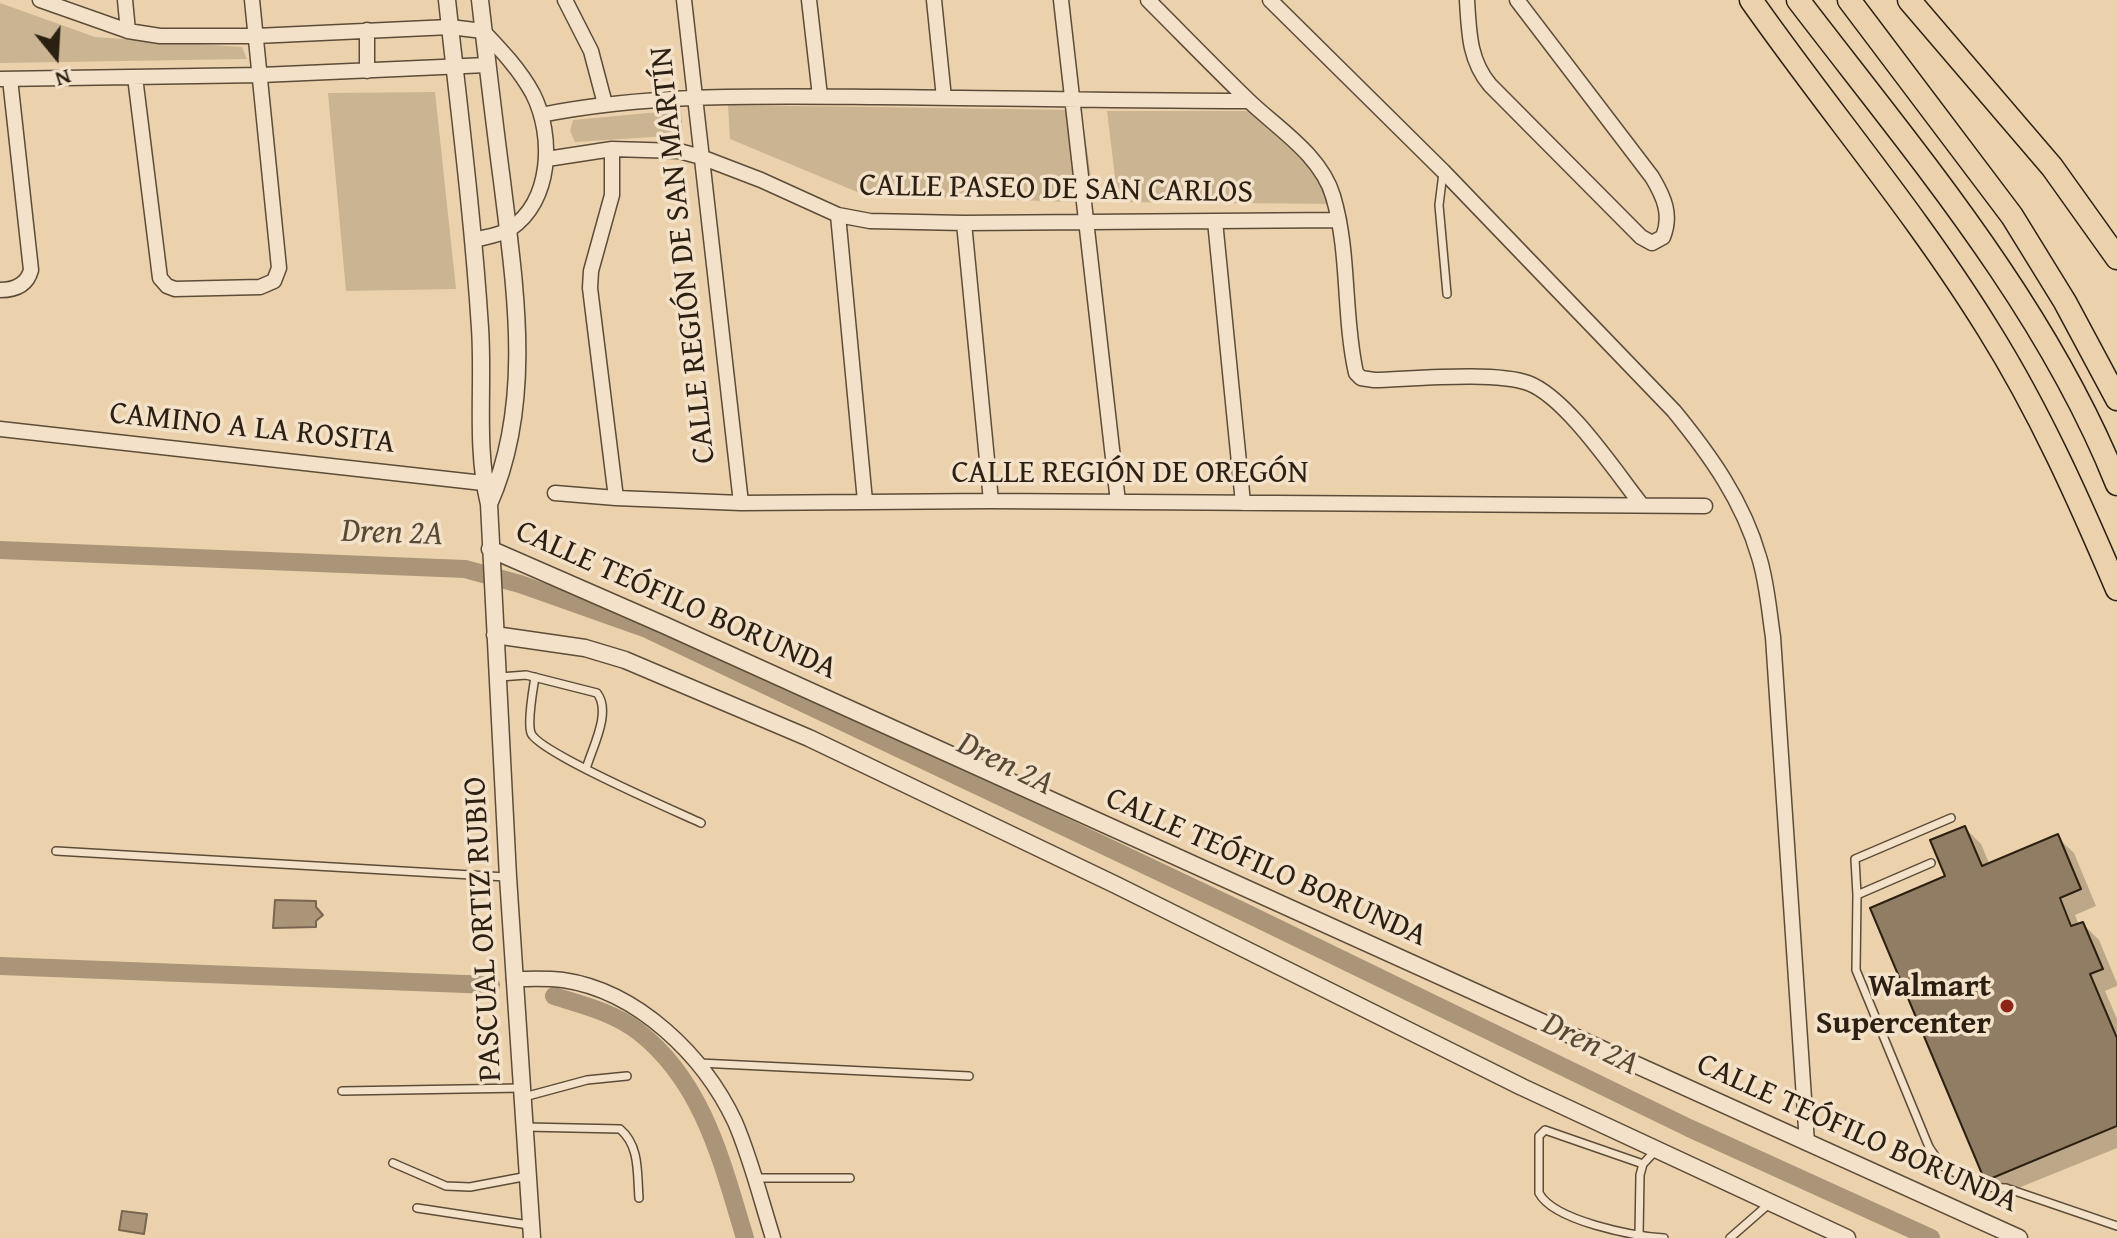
<!DOCTYPE html>
<html>
<head>
<meta charset="utf-8">
<style>
	body { margin:0 }
	#map { position:relative; width:2117px; height:1238px; overflow:hidden; background:#ecd2ac; font-family:"Gentium Book Plus",serif }
	canvas { display:block }
	.north { position:absolute; left:16px; top:16px; width:80px; height:80px; -webkit-text-stroke:6px #f3e2c9; paint-order:stroke; rotate:162deg; font-size:22px; font-weight:700; line-height:32px; text-align:center; color:#2c2013 }
	.north::after { content:''; display:block; margin:auto; width:28px; height:36px; background:#2c2013; clip-path:polygon(50% 0,100% 100%,50% 72%,0 100%) }
</style>
</head>
<body>
<div id="map">
<canvas width="2117" height="1238"></canvas>
<div class="north">N</div>
</div>
<script>
const ctx = document.querySelector('canvas').getContext('2d');
ctx.lineJoin = 'round';
function fillPath(path, color) { ctx.fillStyle = color; ctx.fill(path, 'evenodd'); }
function stroke(path, color, width, dash) { ctx.strokeStyle = color; ctx.lineWidth = width; ctx.lineCap = dash ? 'butt' : 'round'; ctx.setLineDash(dash || []); ctx.stroke(path); }
function drawText(font, color, halo, rows, align = 'center') {
  ctx.font = font + ' "Gentium Book Plus",serif'; ctx.lineWidth = 7; ctx.setLineDash([]); ctx.textBaseline = 'middle'; ctx.strokeStyle = halo; ctx.fillStyle = color; for (const [text, x, y, turn = 0] of rows) {
    ctx.save(); ctx.translate(x, y); ctx.rotate((+turn || 0) * Math.PI / 180); ctx.textAlign = isNaN(turn) ? turn : align; if (halo) ctx.strokeText(text, 0, 0); ctx.fillText(text, 0, 0); ctx.restore();
  }
}
const green = new Path2D(`
	M0,3L95,37L242,47L247,59L0,63Z
	M435,92L456,289L346,291L328,93Z
	M728,105L1081,110L1095,203L862,194L730,139Z
	M681,110L683,135L575,142L570,131L573,120Z
	M1107,111H1262L1331,179L1336,204L1118,202Z`);
const water = new Path2D(`
	M275,900L316,901V907L323,915L316,921V927L273,928Z
	M122,1211L147,1214L144,1234L119,1230Z`);
const shadow = new Path2D(`
	M1965,828L1981,844L1990,865L2057,837L2074,853L2096,906L2075,915L2079,925L2083,924L2099,940L2117,983V986L2105,991L2117,1019V1148L2001,1195L1985,1179L1948,878Z`);
const canal = new Path2D(`
	M0,550L465,569L520,584L647,629L1242,911L1689,1128L1931,1238
	M0,966L491,985
	M554,996C583,1005 615,1013 639,1032C704,1083 722,1163 745,1238`);
const building = new Path2D(`
	M1965,826L1982,866L2058,834L2081,889L2060,898L2071,926L2083,922L2103,969L2090,974L2117,1038V1126L1985,1181L1870,908L1945,876L1930,840Z`);
const service = new Path2D(`
	M1443,173L1439,205L1447,294
	M500,677L526,675L597,693C612,712 592,748 586,769
	M535,677C533,690 527,721 531,733C538,752 675,811 701,823
	M56,851L506,877
	M1931,863L1857,895L1856,970L1929,1147L1942,1166L1982,1187L2006,1188L2117,1226
	M1857,895L1855,859L1951,818
	M699,1063L969,1076
	M342,1091L522,1088
	M524,1097L587,1080L627,1076
	M526,1127L620,1129C640,1146 637,1173 639,1198
	M393,1163L446,1186L470,1187L528,1176
	M1643,1164L1545,1130L1539,1136V1193C1554,1221 1633,1236 1664,1238
	M756,1178H850
	M417,1208L529,1225
	M1639,1236L1640,1175L1643,1164L1656,1150
	M1730,1238L1770,1203`);
const minor = new Path2D(`
	M40,0L128,31L160,36H256L450,27L483,31C502,51 520,70 533,94C554,136 552,201 510,229C501,235 485,237 474,240
	M125,0L128,31
	M565,0L591,51L605,104
	M684,0L741,503
	M809,0L820,96
	M934,0L944,98
	M1061,0L1118,502
	M1148,0C1181,33 1214,67 1248,100C1277,128 1321,155 1333,196C1350,253 1343,315 1356,373L1361,378L1374,380C1412,379 1495,371 1528,383C1566,397 1615,471 1641,504
	M1270,0L1443,171L1674,411C1710,455 1743,501 1759,557C1767,582 1769,611 1773,637L1807,1143
	M1467,0C1469,32 1469,60 1490,85L1641,237L1652,243L1663,237C1672,215 1664,197 1652,177L1517,0
	M367,30V71
	M135,77L160,278L167,286L175,289L260,287L274,281L279,268L252,0
	M0,79L261,75L487,65
	M541,115C652,93 767,96 879,97C1002,98 1125,101 1248,101
	M612,149V195L591,271L590,288L616,498
	M547,159L612,149L679,151L701,157L761,180L838,215L870,221L964,223L1339,220
	M838,215L865,501
	M1215,221L1243,503
	M964,223L991,501
	M0,290C15,290 27,285 31,270L10,79
	M0,429L483,483L494,482
	M555,493L616,498L741,503L991,501L1705,506
	M514,979C530,979 547,978 563,980C638,991 704,1056 735,1122C751,1159 761,1200 773,1238`);
const tertiary = new Path2D(`
	M447,0C459,109 473,218 480,328C484,386 475,446 489,504L508,877L532,1238
	M480,0C487,60 494,121 502,181C515,287 534,403 489,504
	M490,549L664,625L2019,1238
	M495,635L585,648L625,660L809,738L1116,885L1522,1087L1847,1238`);
const primary = new Path2D(`
	M1751,0C1829,111 1917,214 1988,329C2040,412 2079,500 2117,589
	M1909,0L2052,167L2117,258`);
const trunk = new Path2D(`
	M1798,0C1915,153 2045,304 2117,484
	M1849,0L2012,216L2065,302L2117,399`);
const markers = [
	[2007,1006,8,"#8f2418"]
];
const streetNames = [
	["CALLE PASEO DE SAN CARLOS",1056,190,1],
	["CALLE REGIÓN DE SAN MARTÍN",684,255,-96],
	["CAMINO A LA ROSITA",252,429,6],
	["CALLE REGIÓN DE OREGÓN",1130,474],
	["CALLE TEÓFILO BORUNDA",676,601,24],
	["CALLE TEÓFILO BORUNDA",1266,868,24],
	["PASCUAL ORTIZ RUBIO",484,929,-93],
	["CALLE TEÓFILO BORUNDA",1857,1134,24]
];
const poiNames = [
	["Walmart",1991,988],
	["Supercenter",1991,1025]
];
const waterNames = [
	["Dren 2A",392,534,2],
	["Dren 2A",1005,765,26],
	["Dren 2A",1590,1045,26]
];
fillPath(green, '#cbb492');
fillPath(water, '#ab9578');
stroke(water, '#786650', 2);
fillPath(shadow, '#0003');
stroke(canal, '#ab9578', 18);
fillPath(building, '#907d63');
stroke(building, '#2c2013', 2);
stroke(service, '#5c4c39', 10);
stroke(minor, '#5c4c39', 17);
stroke(tertiary, '#5c4c39', 19);
stroke(primary, '#2c2013', 25);
stroke(trunk, '#2c2013', 25);
stroke(service, '#f3e2c9', 7);
stroke(minor, '#f3e2c9', 14);
stroke(tertiary, '#f3e2c9', 16);
stroke(primary, '#ecd2ac', 22);
stroke(trunk, '#ecd2ac', 22);
for (const [x, y, r, color] of markers) { const dot = new Path2D(); dot.arc(x, y, r, 0, 2 * Math.PI); ctx.fillStyle = color; ctx.fill(dot); stroke(dot, '#f3e2c9', 3); }
drawText('32px', '#2c2013', '#f3e2c9', streetNames);
drawText('bold 32px', '#2c2013', '#f3e2c9', poiNames, 'right');
drawText('italic 34px', '#584936', '#f3e2c9', waterNames);
</script>
</body>
</html>
